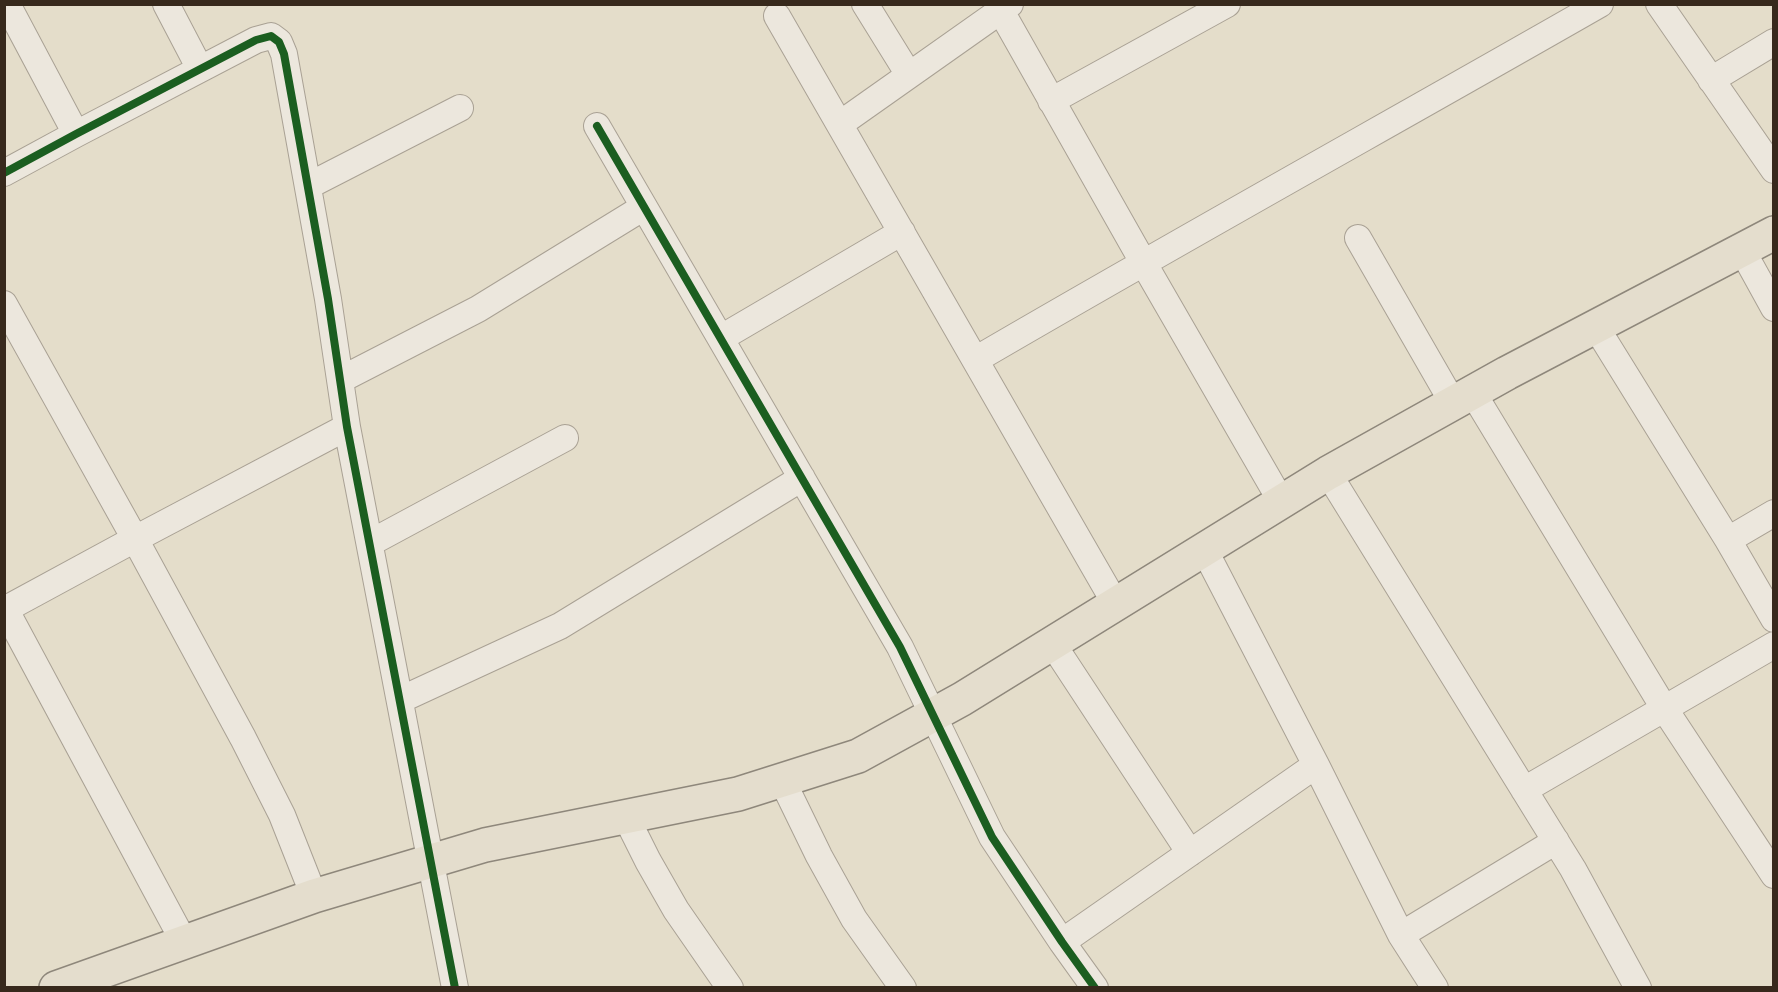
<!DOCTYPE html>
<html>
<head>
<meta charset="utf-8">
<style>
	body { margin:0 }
	#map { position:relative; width:1778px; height:992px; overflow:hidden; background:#e4ddca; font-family:Literata,serif }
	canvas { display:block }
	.frame { position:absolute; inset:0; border:6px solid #37291c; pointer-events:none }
</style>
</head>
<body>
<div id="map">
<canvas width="1778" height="992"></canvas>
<div class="frame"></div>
</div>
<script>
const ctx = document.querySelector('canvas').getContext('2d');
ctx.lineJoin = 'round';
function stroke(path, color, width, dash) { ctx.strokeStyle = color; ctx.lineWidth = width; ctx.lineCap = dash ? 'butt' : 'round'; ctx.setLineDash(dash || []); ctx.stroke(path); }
const street = new Path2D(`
	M7,4L76,134
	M166,4L200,69
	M865,4L909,75
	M997,4L1143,262L1281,501
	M1659,4L1774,170
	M777,16L1115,603
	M1711,80L1774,42
	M1051,101L1227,4
	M840,124L1010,4
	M597,126L900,647L992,837L1062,942L1095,988
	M4,173L76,134L256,40L271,36L279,42L284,54L328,299L347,427L455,988
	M308,186L460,108
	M1358,238L1453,403
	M1742,250L1774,308
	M4,304L135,539L243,738L282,815L314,896
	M1596,327L1728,540L1774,619
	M721,338L902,232
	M975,360C1182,239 1392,123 1600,4
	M340,380L478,309L644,207
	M1473,393L1664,708L1774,875
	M1328,473L1573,869L1638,988
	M1728,540L1774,513
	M370,543L565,438
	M1204,549L1316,765L1401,935L1435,988
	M4,607L184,942
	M4,610L135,539L347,427
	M1052,643L1190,853
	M400,700L560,626L802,478
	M782,780L819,856L854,919L903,988
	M1524,790L1774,645
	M626,817L648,861L676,910L730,988
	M1401,935L1556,841
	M1062,942L1316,765`);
const primary = new Path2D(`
	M56,988L314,896L485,845L738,794L858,756L962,699L1328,473L1507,373L1774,233`);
const cycleway = new Path2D(`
	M597,126L900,647L992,837L1062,942L1095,988
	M4,173L76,134L256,40L271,36L279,42L284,54L328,299L347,427L455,988`);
stroke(street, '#a9a194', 28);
stroke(primary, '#8e877b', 36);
stroke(street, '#ece7dd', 26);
stroke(primary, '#e4ddcd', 33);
stroke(cycleway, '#1b5e20', 8);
</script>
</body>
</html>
